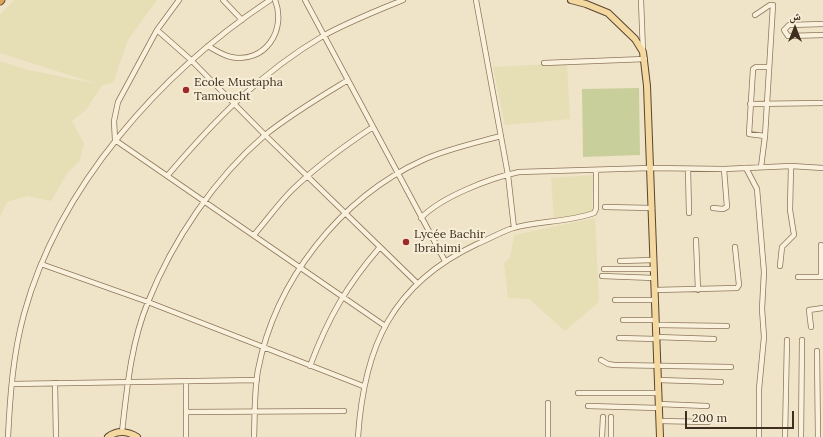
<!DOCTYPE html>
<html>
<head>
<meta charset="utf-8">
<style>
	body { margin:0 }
	#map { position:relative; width:823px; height:437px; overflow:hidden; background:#f0e4c8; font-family:Lora,"Noto Naskh Arabic",serif }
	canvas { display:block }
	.north { position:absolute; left:775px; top:8px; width:40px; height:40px; -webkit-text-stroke:3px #f7eed8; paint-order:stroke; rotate:0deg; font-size:11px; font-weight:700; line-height:16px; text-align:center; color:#3d2e20 }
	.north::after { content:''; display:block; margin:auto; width:14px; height:18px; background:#3d2e20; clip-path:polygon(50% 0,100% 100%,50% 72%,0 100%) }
	.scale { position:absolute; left:685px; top:411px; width:109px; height:18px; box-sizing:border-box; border:2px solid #3d2e20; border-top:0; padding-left:5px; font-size:12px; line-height:14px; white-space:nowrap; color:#3d2e20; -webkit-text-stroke:3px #f7eed8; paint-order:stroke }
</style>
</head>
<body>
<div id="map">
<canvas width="823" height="437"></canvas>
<div class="north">ش</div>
<div class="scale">200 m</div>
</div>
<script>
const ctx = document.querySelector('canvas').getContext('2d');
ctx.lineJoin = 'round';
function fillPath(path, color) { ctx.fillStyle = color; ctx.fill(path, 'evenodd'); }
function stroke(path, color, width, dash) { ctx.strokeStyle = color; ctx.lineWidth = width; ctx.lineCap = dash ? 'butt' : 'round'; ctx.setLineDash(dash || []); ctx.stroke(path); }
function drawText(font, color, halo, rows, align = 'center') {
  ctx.font = font + ' Lora,serif'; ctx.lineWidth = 4; ctx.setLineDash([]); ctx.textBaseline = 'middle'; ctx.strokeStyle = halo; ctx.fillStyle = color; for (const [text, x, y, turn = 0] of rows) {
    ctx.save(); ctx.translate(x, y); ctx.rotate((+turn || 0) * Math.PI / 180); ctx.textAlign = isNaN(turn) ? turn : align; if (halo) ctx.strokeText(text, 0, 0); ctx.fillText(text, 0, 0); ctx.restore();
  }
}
const farmland = new Path2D(`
	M14,0H157L128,40L113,83L102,85L86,110L72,121L84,144L79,162L68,172L51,201L27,196L7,202L0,217V61L24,69L97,84L0,53V14Z
	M567,63L570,119L505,125L493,67Z
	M593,175L592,211L554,219L551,178Z
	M595,218L599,302L565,331L529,299L508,298L504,263L510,258L514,235Z`);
const green = new Path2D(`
	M639,88L640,155L583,157L582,89Z`);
const minor = new Path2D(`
	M179,0L157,30L118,102L114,121L115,140L385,326
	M223,0L242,20
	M305,0L445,261
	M476,0L508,175L514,228
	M641,0L643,52
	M755,15L770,5H773L765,136L761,167
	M823,24L789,25L784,30L788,36L823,35
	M157,30L191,60L265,135L417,283
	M208,46C215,50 222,55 231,57C265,64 287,30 275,0
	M544,63L645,59
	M750,104L823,103
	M765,136L749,134L753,69L756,67H768
	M746,168L757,189L764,272L762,309L764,337L759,389V437
	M688,169L689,213
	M168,175C214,121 260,73 323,36C348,22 376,11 403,0
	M605,207L652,208
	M713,208L723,209L727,207L724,169
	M421,218C441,197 490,178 519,172L651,168L724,169L791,166L823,168
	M254,235C267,220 278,204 292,190C317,166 344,146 373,127
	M696,240L698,290
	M620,261L654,260
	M41,264L148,302L363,386
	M780,266L782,247L794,235L790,210L791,166
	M604,269H654
	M602,276L654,278
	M798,277H822
	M821,277V245
	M655,290L737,288L739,285L735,247
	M615,300H656
	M623,320H656
	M657,325L727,326
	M811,327L809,310L823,308
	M657,337L714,339
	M619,338L657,339
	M817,351L818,437
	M601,360L608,364L614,365L731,367
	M310,366C328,318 347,285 380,247
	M658,380L721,382
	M186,381V437
	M55,383L56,437
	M12,384L257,380
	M578,393H659
	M548,403V437
	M659,404L707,406
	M588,406L659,408
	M186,412L344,411
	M660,421L708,422
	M122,432C127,388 131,343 148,302C173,240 214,179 265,135C291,114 320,97 348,80
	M8,437C10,396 13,354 24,314C59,186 161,72 270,0
	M254,437C255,415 254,392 258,370C275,281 340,198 423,160C447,149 475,143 501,136
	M358,437C364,346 392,284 477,244C489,239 501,232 513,228C540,221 568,222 594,213L596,209V170
	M602,437L603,417
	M611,437V417
	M785,437L787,340
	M801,437L802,340`);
const major = new Path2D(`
	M571,0L586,4L608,13L635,39L643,52L647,86L660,437
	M108,437C117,430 128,431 137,437`);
const highway = new Path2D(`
	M0,1L1,0`);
const markers = [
	[186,90,4,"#9e2a2b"],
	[406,242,4,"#9e2a2b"]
];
const poiNames = [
	["Ecole Mustapha",194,83],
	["Tamoucht",194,97],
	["Lycée Bachir",414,235],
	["Ibrahimi",414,249]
];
fillPath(farmland, '#e6deb5');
fillPath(green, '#c9cf9b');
stroke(minor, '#8d765c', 6);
stroke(major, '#5b4430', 8);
stroke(highway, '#5b4430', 9);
stroke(minor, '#faf1dc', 4.5);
stroke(major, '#f3d9a0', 6);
stroke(highway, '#e0a458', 7);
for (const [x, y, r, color] of markers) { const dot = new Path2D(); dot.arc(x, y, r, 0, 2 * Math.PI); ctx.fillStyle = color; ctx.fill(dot); stroke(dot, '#f7eed8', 1.5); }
drawText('12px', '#3d2e20', '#f7eed8', poiNames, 'left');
</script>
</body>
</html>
